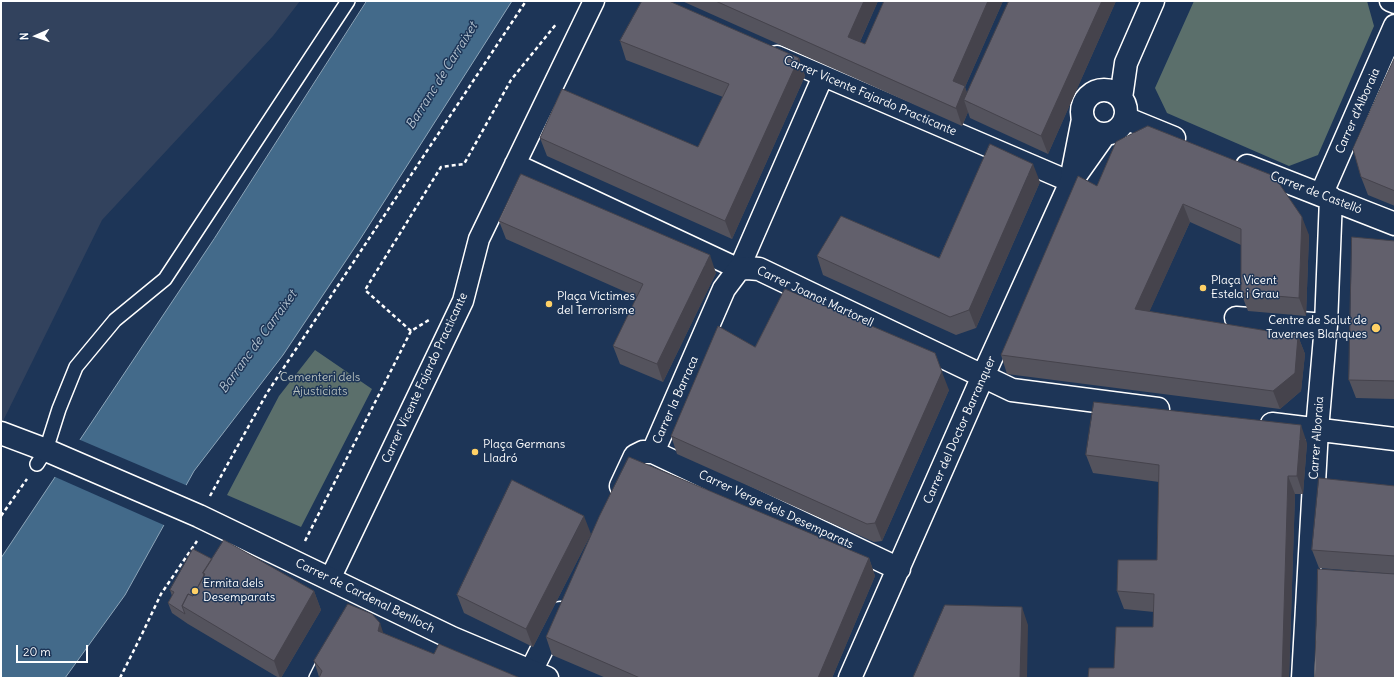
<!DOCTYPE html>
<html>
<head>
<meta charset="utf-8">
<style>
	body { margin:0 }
	#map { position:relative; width:1396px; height:679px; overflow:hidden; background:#1d3557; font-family:Delius,sans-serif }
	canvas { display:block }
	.frame { position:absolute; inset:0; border:2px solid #fff; pointer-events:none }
	.north { position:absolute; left:16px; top:16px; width:40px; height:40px; -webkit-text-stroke:3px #1d3557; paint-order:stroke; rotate:268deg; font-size:11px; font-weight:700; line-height:16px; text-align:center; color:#fff }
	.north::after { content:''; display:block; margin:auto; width:14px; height:18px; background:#fff; clip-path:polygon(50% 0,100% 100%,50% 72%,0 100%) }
	.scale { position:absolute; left:16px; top:645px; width:72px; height:18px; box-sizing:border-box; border:2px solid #fff; border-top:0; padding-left:5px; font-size:12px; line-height:14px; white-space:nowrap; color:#fff; -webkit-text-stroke:3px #1d3557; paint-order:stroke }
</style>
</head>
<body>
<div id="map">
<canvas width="1396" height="679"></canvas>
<div class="frame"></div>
<div class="north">N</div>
<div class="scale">20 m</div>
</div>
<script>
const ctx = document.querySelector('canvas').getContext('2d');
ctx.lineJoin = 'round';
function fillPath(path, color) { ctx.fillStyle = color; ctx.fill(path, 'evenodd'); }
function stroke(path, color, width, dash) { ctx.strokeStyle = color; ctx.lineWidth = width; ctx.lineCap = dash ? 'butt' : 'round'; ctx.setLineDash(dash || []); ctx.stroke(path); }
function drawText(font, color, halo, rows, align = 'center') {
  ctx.font = font + ' Delius,sans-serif'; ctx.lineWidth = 3; ctx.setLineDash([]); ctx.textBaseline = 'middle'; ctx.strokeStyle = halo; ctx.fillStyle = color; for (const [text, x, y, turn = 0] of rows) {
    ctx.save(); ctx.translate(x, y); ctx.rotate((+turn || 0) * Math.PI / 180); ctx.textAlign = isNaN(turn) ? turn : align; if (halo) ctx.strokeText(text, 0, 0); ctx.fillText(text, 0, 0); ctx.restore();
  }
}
const built = new Path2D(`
	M1,1H300L273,36L102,220L1,425Z`);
const green = new Path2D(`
	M1194,1H1367L1374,26L1318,155L1289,166L1167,113L1155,88Z
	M315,350L372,389L301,527L227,495L279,396Z`);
const water = new Path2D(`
	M367,1H512L359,241L283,355L194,471L125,595L65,678H1V558L214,239Z`);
const pier = new Path2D(`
	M78,439L188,486L166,526L53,476Z`);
const path = new Path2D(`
	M411,331L365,290L441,167L464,164L511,80L557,23
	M210,496L267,393L526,1
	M1,516L27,479
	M305,541L411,331L429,320
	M120,678L143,632L161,594L197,541`);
const service = new Path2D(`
	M37,464L46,450L59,409L76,367L115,320L165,279L348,1
	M316,678L326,658`);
const pedestrian = new Path2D(`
	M1390,1L1395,3
	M777,56L1071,182
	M515,164L739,269L823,76
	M330,579L463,301L479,239L594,1`);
const minor = new Path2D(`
	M1082 112a22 22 0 1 1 44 0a22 22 0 1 1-44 0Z
	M1121,98L1126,63L1153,1
	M1125,118L1174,138
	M1247,166L1395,224
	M1072,175L1083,119
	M1321,195L1395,26
	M1236,318L1326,325
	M1272,424L1395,439
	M653,452L724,289L739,269L747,268L759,269L1012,390L1158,409
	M621,486L635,456L643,452H653L899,569
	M531,671L560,613
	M850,678L983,376L1071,182L1105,134
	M1303,678L1317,430L1326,325L1331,198`);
const secondary = new Path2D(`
	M1,433L46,450L199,516L452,638L547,678`);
const wall = new Path2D(`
	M682,1H878L860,42L865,44L884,1H1003L965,87L967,93L1009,1H1116L1048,154L970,118L968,112L962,126Z
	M620,41L799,58L805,76L732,239L547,156L540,138L698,147L723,97L626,60Z
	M1395,57V206L1368,195L1361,177Z
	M1116,142L1309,235L1306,316L1248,311L1241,293V245L1190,222L1149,312L1298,336L1305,354L1301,391L1280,409L1007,374L1001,355L1097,186Z
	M1040,182L976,328L956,335L823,275L817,256L939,258Z
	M499,221L716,273L663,382L620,364L613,346L637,297L506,239Z
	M1395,241V399L1356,398L1349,380Z
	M755,347L949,390L882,541L874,542L677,454L671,436Z
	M1307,443L1303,494H1295L1289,678H1088L1114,668L1153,627L1154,612L1124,609L1117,591L1157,560L1159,482L1093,473L1086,455Z
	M1395,486V574L1319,568L1312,550Z
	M591,534L533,647L464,613L457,595Z
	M869,558L875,576L832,678H606L552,655L546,637Z
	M212,559L314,591L321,610L281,678H279L188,624L172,613L168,603L172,596L170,590Z
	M383,633L434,654L520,678L319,677L314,661Z`);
const shadedWall = new Path2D(`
	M864,1H878L854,55L848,37Z
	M988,1H1003L965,87L971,104L964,100L968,112L962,126L956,108L953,81Z
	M1102,1H1116L1048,154L1041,136Z
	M799,58L805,76L732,239L725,221Z
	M1033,164L1040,182L976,328L969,310Z
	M1183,204L1190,222L1142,328L1135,309Z
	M1302,217L1309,235L1306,316L1299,298Z
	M710,255L716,273L663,382L657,364Z
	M1298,336L1305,354L1301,391L1280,409L1273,391Z
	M942,372L949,390L882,541L875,523Z
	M1301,425L1307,443L1303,494L1297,476Z
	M1288,476L1295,494L1289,678H1282Z
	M584,516L591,534L533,647L526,629Z
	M869,558L875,576L832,678H818Z
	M314,591L321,610L281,678H280L274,661Z
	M1022,607L1028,625L1027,678H1020Z
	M380,623L386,641L378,631Z`);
const building = new Path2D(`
	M642,1H669L799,58L725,221L540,138L562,89L698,147L729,84L620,41Z
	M716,1H864L848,37L865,44L884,1H988L953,81L965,86L956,108Z
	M1009,1H1102L1041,136L964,100Z
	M1395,57V191L1361,177L1353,149Z
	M1148,126L1274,176L1302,217L1299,298L1241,293V229L1183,204L1135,309L1298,336L1295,373L1273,391L1001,355L1078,176L1097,186L1116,142Z
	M990,144L1033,164L969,310L950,317L817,256L841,216L939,258Z
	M521,174L710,255L657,364L613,346L643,284L499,221Z
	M1352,237L1395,241V381L1349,380Z
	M785,289L935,353L942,372L875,523L867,524L671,436L718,326L755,347Z
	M1094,402L1301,425L1297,476H1288L1282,678H1088L1089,668H1114L1116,627H1153L1154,594L1117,591L1118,560H1157L1159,465L1086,455Z
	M629,457L869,558L818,678H640L546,637L599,517Z
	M1319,478L1395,486V556L1312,550Z
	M512,480L584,516L526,629L457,595Z
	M224,540L314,591L274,661L182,606L188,594L193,596L205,574L203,573Z
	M193,549L212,559L203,573L204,575L193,596L188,594L182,606L185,614L168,603L174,592L170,590Z
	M1318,569L1395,574V678H1315Z
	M348,604L372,614L380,623L378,631L434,654L439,644L520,678H319L322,671L314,661Z
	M945,605L1022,607L1020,678H913Z`);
const markers = [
	[1203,288,4,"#ffd166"],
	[549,304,4,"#ffd166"],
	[1376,328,5,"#ffd166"],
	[475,452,4,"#ffd166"],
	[195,591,4,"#ffd166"]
];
const streetNames = [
	["Carrer Vicente Fajardo Practicante",870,96,23],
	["Carrer d'Alboraia",1358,111,-66],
	["Carrer de Castelló",1316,193,21],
	["Carrer Joanot Martorell",815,297,25],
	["Carrer Vicente Fajardo Practicante",425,378,-65],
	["Carrer la Barraca",676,400,-66],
	["Carrer del Doctor Barranquer",960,430,-66],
	["Carrer Alboraia",1317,438,-86],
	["Carrer Verge dels Desemparats",776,510,25],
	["Carrer de Cardenal Benlloch",365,596,26]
];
const poiNames = [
	["Plaça Vicent",1211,281],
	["Estela i Grau",1211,295],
	["Plaça Víctimes",557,297],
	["del Terrorisme",557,311],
	["Centre de Salut de",1367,321,"right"],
	["Tavernes Blanques",1367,335,"right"],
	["Plaça Germans",483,445],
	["Lladró",483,459],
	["Ermita dels",203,584],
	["Desemparats",203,598]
];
const parkNames = [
	["Cementeri dels",320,378],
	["Ajusticiats",320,392]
];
const waterNames = [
	["Barranc de Carraixet",442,76,-58],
	["Barranc de Carraixet",258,342,-54]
];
fillPath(built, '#32425d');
fillPath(green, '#5b6f6b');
fillPath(water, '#436a8a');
stroke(water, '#8ea6b9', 1);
fillPath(pier, '#1d3557');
stroke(service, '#fff', 16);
stroke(pedestrian, '#fff', 23);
stroke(minor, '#fff', 25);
stroke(secondary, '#fff', 25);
stroke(path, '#fff', 2.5, [4, 3]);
stroke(service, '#1d3557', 13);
stroke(pedestrian, '#1d3557', 20);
stroke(minor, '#1d3557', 22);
stroke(secondary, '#1d3557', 22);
fillPath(wall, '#54535d');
fillPath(shadedWall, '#45434c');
fillPath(building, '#62606c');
stroke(building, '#45434c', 1);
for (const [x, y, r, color] of markers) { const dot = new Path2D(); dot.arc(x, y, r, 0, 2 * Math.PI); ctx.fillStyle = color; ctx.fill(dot); stroke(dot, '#1d3557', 1.5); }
drawText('12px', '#fff', '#1d3557', streetNames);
drawText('12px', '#fff', '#1d3557', poiNames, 'left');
drawText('12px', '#b5bebc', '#1d3557', parkNames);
drawText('italic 13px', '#b4c3d0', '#1d3557', waterNames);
</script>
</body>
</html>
